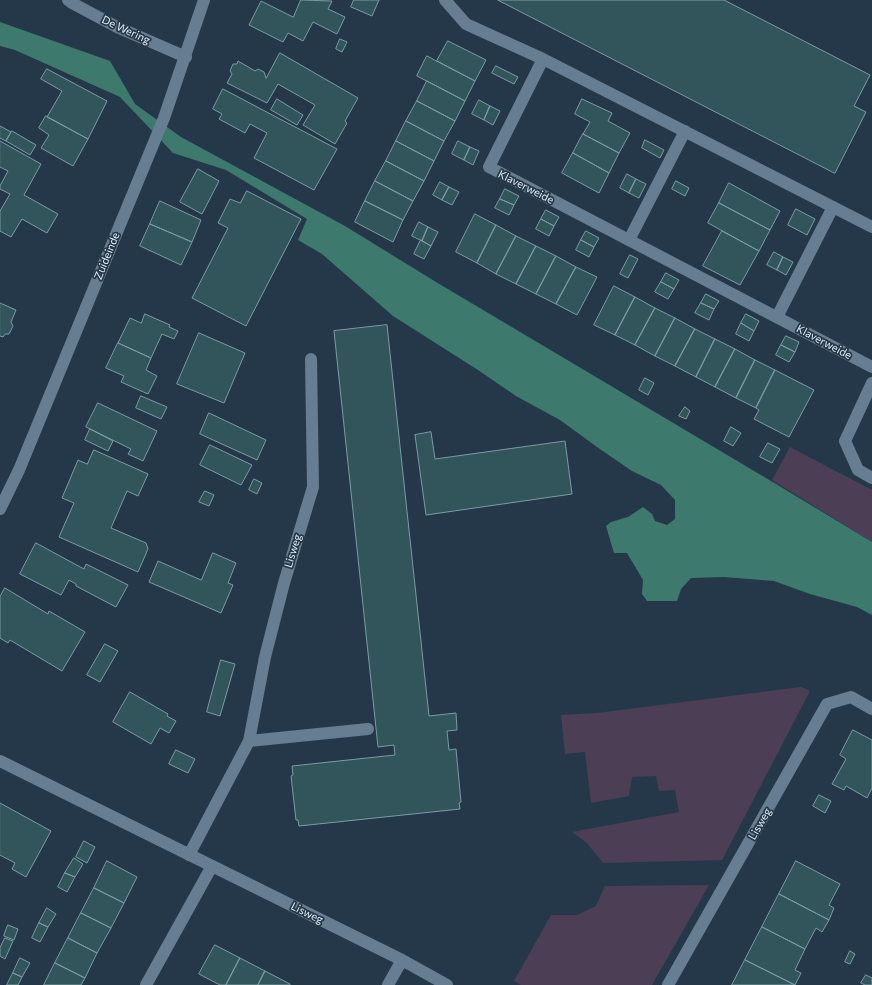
<!DOCTYPE html>
<html>
<head>
<meta charset="utf-8">
<style>
	body { margin:0 }
	canvas { display:block; background:#243849 }
</style>
</head>
<body>
<canvas width="872" height="985"></canvas>
<script>
const ctx = document.querySelector('canvas').getContext('2d');
ctx.lineJoin = 'round';
function fillPath(path, color) { ctx.fillStyle = color; ctx.fill(path, 'evenodd'); }
function stroke(path, color, width, dash) { ctx.strokeStyle = color; ctx.lineWidth = width; ctx.lineCap = dash ? 'butt' : 'round'; ctx.setLineDash(dash || []); ctx.stroke(path); }
function drawText(font, color, halo, rows, align = 'center') {
  ctx.font = font + ' Commissioner,sans-serif'; ctx.lineWidth = 3.5; ctx.setLineDash([]); ctx.textBaseline = 'middle'; ctx.strokeStyle = halo; ctx.fillStyle = color; for (const [text, x, y, turn = 0] of rows) {
    ctx.save(); ctx.translate(x, y); ctx.rotate((+turn || 0) * Math.PI / 180); ctx.textAlign = isNaN(turn) ? turn : align; if (halo) ctx.strokeText(text, 0, 0); ctx.fillText(text, 0, 0); ctx.restore();
  }
}
const green = new Path2D(`
	M790,447L872,490V542L772,480Z
	M801,687L810,691L722,860L603,863L587,843L572,832L679,812L675,790L659,791L656,776L632,777L629,796L591,803L585,752L565,754L561,715L597,713Z
	M709,885L652,985H521L514,981L551,915H577L596,906L605,886Z`);
const water = new Path2D(`
	M0,22L110,61L135,104L181,137L345,226L436,282L776,484L872,542V615L857,607L810,594L774,581L724,577L691,578L681,589L677,601H647L642,594L643,580L627,553H614L606,526L611,522L628,517L643,507L652,514L655,521L667,525L675,519V500L661,485L632,471L597,447L560,420L516,396L478,370L393,316L322,254L298,240L307,219L226,170L173,153L120,97L15,50L0,46Z`);
const building = new Path2D(`
	M301,0L332,1L328,9L345,17L337,34L313,22L303,41L288,33L283,42L249,25L261,1L293,17Z
	M354,0H379L372,16L351,7Z
	M498,0H724L870,75L854,106L866,112L835,173Z
	M340,39L347,42L342,52L336,49Z
	M448,41L486,60L475,81L437,61Z
	M280,53L358,98L345,121L347,123L335,144L303,125L315,105L278,84L267,103L227,83L232,74L230,71L233,64H237L238,61L255,71L258,69L264,72L266,78Z
	M427,56L475,81L465,101L417,76Z
	M496,66L518,77L514,84L492,73Z
	M47,69L107,101L88,139L47,117L62,91L41,79Z
	M427,81L465,101L455,121L417,101Z
	M223,89L337,149L314,190L254,158L267,133L250,124L245,133L219,119L222,114L213,109Z
	M277,99L303,115L297,125L271,110Z
	M582,99L612,113L608,121L630,133L619,153L583,134L590,122L575,114Z
	M479,100L490,106L484,120L472,114Z
	M417,101L455,121L444,141L406,121Z
	M490,106L500,111L493,125L484,120Z
	M46,116L88,139L73,166L41,148L49,135L39,128Z
	M406,121L444,141L434,161L396,141Z
	M0,126L11,132L6,141L0,138Z
	M12,131L36,145L30,155L6,141Z
	M583,134L619,153L609,173L573,153Z
	M645,140L664,150L660,158L642,148Z
	M0,141L41,164L24,195L58,214L47,233L22,219L11,237L0,231V211L10,194L0,189V186L8,171L0,167Z
	M396,141L434,161L424,181L386,161Z
	M458,141L470,147L464,160L452,154Z
	M470,147L479,151L473,165L464,160Z
	M573,153L609,173L599,193L562,173Z
	M386,161L424,181L413,201L375,181Z
	M198,169L219,181L202,214L180,202Z
	M627,174L636,179L629,193L620,188Z
	M636,179L646,184L639,198L629,193Z
	M375,181L413,201L403,220L365,201Z
	M676,181L689,188L685,196L672,189Z
	M440,182L449,187L442,200L433,195Z
	M729,183L780,211L770,230L719,203Z
	M449,187L459,192L452,205L442,200Z
	M505,189L519,196L514,205L500,199Z
	M247,191L301,219L246,326L192,298L228,228L218,223L230,199L240,203Z
	M500,199L514,205L509,215L495,208Z
	M160,201L201,220L192,242L150,224Z
	M365,201L403,220L393,242L355,222Z
	M719,203L770,230L759,251L708,223Z
	M796,209L815,219L807,235L788,225Z
	M546,210L559,217L554,226L541,219Z
	M475,214L496,225L477,263L456,252Z
	M541,219L554,226L549,236L536,229Z
	M419,222L428,227L422,241L412,236Z
	M150,224L192,242L181,265L140,246Z
	M496,225L516,236L496,274L477,263Z
	M428,227L438,232L431,246L422,241Z
	M586,231L599,238L594,247L581,240Z
	M722,231L759,251L740,285L703,266Z
	M516,236L536,246L516,284L496,274Z
	M421,240L431,246L424,259L414,254Z
	M581,240L594,247L589,257L576,250Z
	M536,246L556,256L536,294L516,284Z
	M774,252L783,257L777,270L767,265Z
	M630,255L638,259L628,278L620,274Z
	M556,256L576,267L556,304L536,294Z
	M783,257L793,262L786,275L777,270Z
	M576,267L597,277L577,315L556,304Z
	M666,273L679,280L674,289L661,282Z
	M661,282L674,289L668,299L655,292Z
	M614,286L635,297L615,335L594,325Z
	M706,294L719,301L714,309L701,303Z
	M635,297L655,308L635,345L615,335Z
	M0,303L16,310L11,322L13,326L9,334H5L3,337L0,336Z
	M701,303L714,309L709,320L695,313Z
	M655,308L675,318L655,356L635,345Z
	M145,314L170,325L169,327L178,331L174,339L162,334L151,358L118,343L130,318L141,323Z
	M746,314L759,321L754,331L741,323Z
	M675,318L695,329L675,366L655,356Z
	M741,323L754,331L749,341L736,334Z
	M387,325L429,716L456,713L457,730L447,731L449,750L456,749L461,802L459,803L460,809L299,826L298,820H296L291,776L293,775L292,766L395,755L394,745L378,747L334,331Z
	M695,329L715,339L696,377L675,366Z
	M199,333L245,353L224,403L177,384Z
	M786,336L799,342L795,352L781,345Z
	M715,339L735,349L715,387L696,377Z
	M118,343L151,358L146,370L157,376L148,394L121,382L124,376L106,368Z
	M781,345L795,352L789,362L776,355Z
	M735,349L755,360L736,398L715,387Z
	M755,360L775,370L756,408L736,398Z
	M775,370L814,390L789,437L754,419L759,410L756,408Z
	M645,378L654,383L648,395L639,390Z
	M141,396L167,407L161,419L136,408Z
	M98,403L157,431L143,461L128,454L131,449L86,427Z
	M685,407L690,411L686,419L679,416Z
	M209,413L266,440L257,460L200,434Z
	M731,427L741,433L733,446L724,441Z
	M90,429L113,441L108,451L85,440Z
	M431,432L435,459L565,441L572,494L426,515L415,435Z
	M768,443L780,449L772,463L760,457Z
	M210,445L252,465L241,485L200,465Z
	M94,450L148,474L138,496L127,491L111,528L146,543L148,549L138,572L59,537L74,503L62,498L78,460L87,464Z
	M254,479L262,483L257,494L249,490Z
	M205,491L214,495L209,506L199,502Z
	M36,543L84,569L86,564L128,585L116,607L76,586V584L69,580L61,595L20,574Z
	M213,553L236,563L228,583L233,585L221,613L149,582L158,561L201,580Z
	M5,588L48,614L49,611L85,632L62,671L10,640L8,643L0,638V597Z
	M105,644L118,651L100,682L87,675Z
	M221,660L235,664L220,716L207,712Z
	M130,692L168,714L167,716L176,721L169,733L160,728L151,744L113,722Z
	M853,730L872,740V788L867,798L846,786L844,790L832,784L846,759L840,755Z
	M176,750L195,759L188,773L169,764Z
	M819,795L831,801L825,813L813,806Z
	M0,803L51,831L26,877L12,869L15,863L0,855Z
	M84,841L95,847L87,863L76,857Z
	M74,858L83,864L75,877L65,873Z
	M107,861L137,877L124,903L94,888Z
	M796,861L840,884L829,905L834,908L829,920L779,894Z
	M65,873L75,877L67,892L58,887Z
	M94,888L124,903L111,928L81,913Z
	M779,894L829,920L822,932L816,928L805,949L762,927Z
	M47,908L56,914L48,927L39,923Z
	M81,913L111,928L97,953L68,938Z
	M39,923L48,927L40,942L32,938Z
	M8,925L18,929L14,940L4,936Z
	M762,927L805,949L795,970L801,973L795,985L745,960Z
	M5,938L13,941L5,959L0,956V948Z
	M68,938L97,953L85,978L55,963Z
	M215,945L240,958L226,985H220L199,974Z
	M850,951L855,954L850,964L845,962Z
	M20,958L30,963L22,977L13,973Z
	M240,958L265,971L258,985H226Z
	M745,960L795,985H732Z
	M55,963L85,978L81,985H44Z
	M265,971L290,984V985H258Z
	M13,973L22,977L18,985H7Z
	M866,975L872,978V985H865L861,983Z`);
const service = new Path2D(`
	M249,741L368,729
	M189,855L249,741L265,657L284,583L313,487L311,359
	M668,985L827,704L851,697L872,709`);
const pedestrian = new Path2D(`
	M629,240L685,131
	M777,317L833,207`);
const minor = new Path2D(`
	M68,0L72,3L117,27L186,57
	M445,0L466,24L543,59
	M872,227L543,59L489,167L872,367
	M872,383L845,441L858,470L872,478
	M0,761L402,960L447,985
	M146,985L212,866
	M388,985L402,960`);
const tertiary = new Path2D(`
	M0,509L19,470L164,118L204,0`);
const streetNames = [
	["De Wering",126,30,25],
	["Klaverweide",526,187,27],
	["Zuideinde",107,256,-68],
	["Klaverweide",824,342,28],
	["Lisweg",293,551,-73],
	["Lisweg",760,824,-60],
	["Lisweg",307,913,26]
];
fillPath(green, '#4c3e54');
fillPath(water, '#3d796d');
fillPath(building, '#32545b');
stroke(building, '#799ca4', 1);
stroke(service, '#677d91', 12);
stroke(pedestrian, '#677d91', 12);
stroke(minor, '#677d91', 12);
stroke(tertiary, '#677d91', 12);
drawText('11px', '#deeaf6', '#243849', streetNames);
</script>
</body>
</html>
